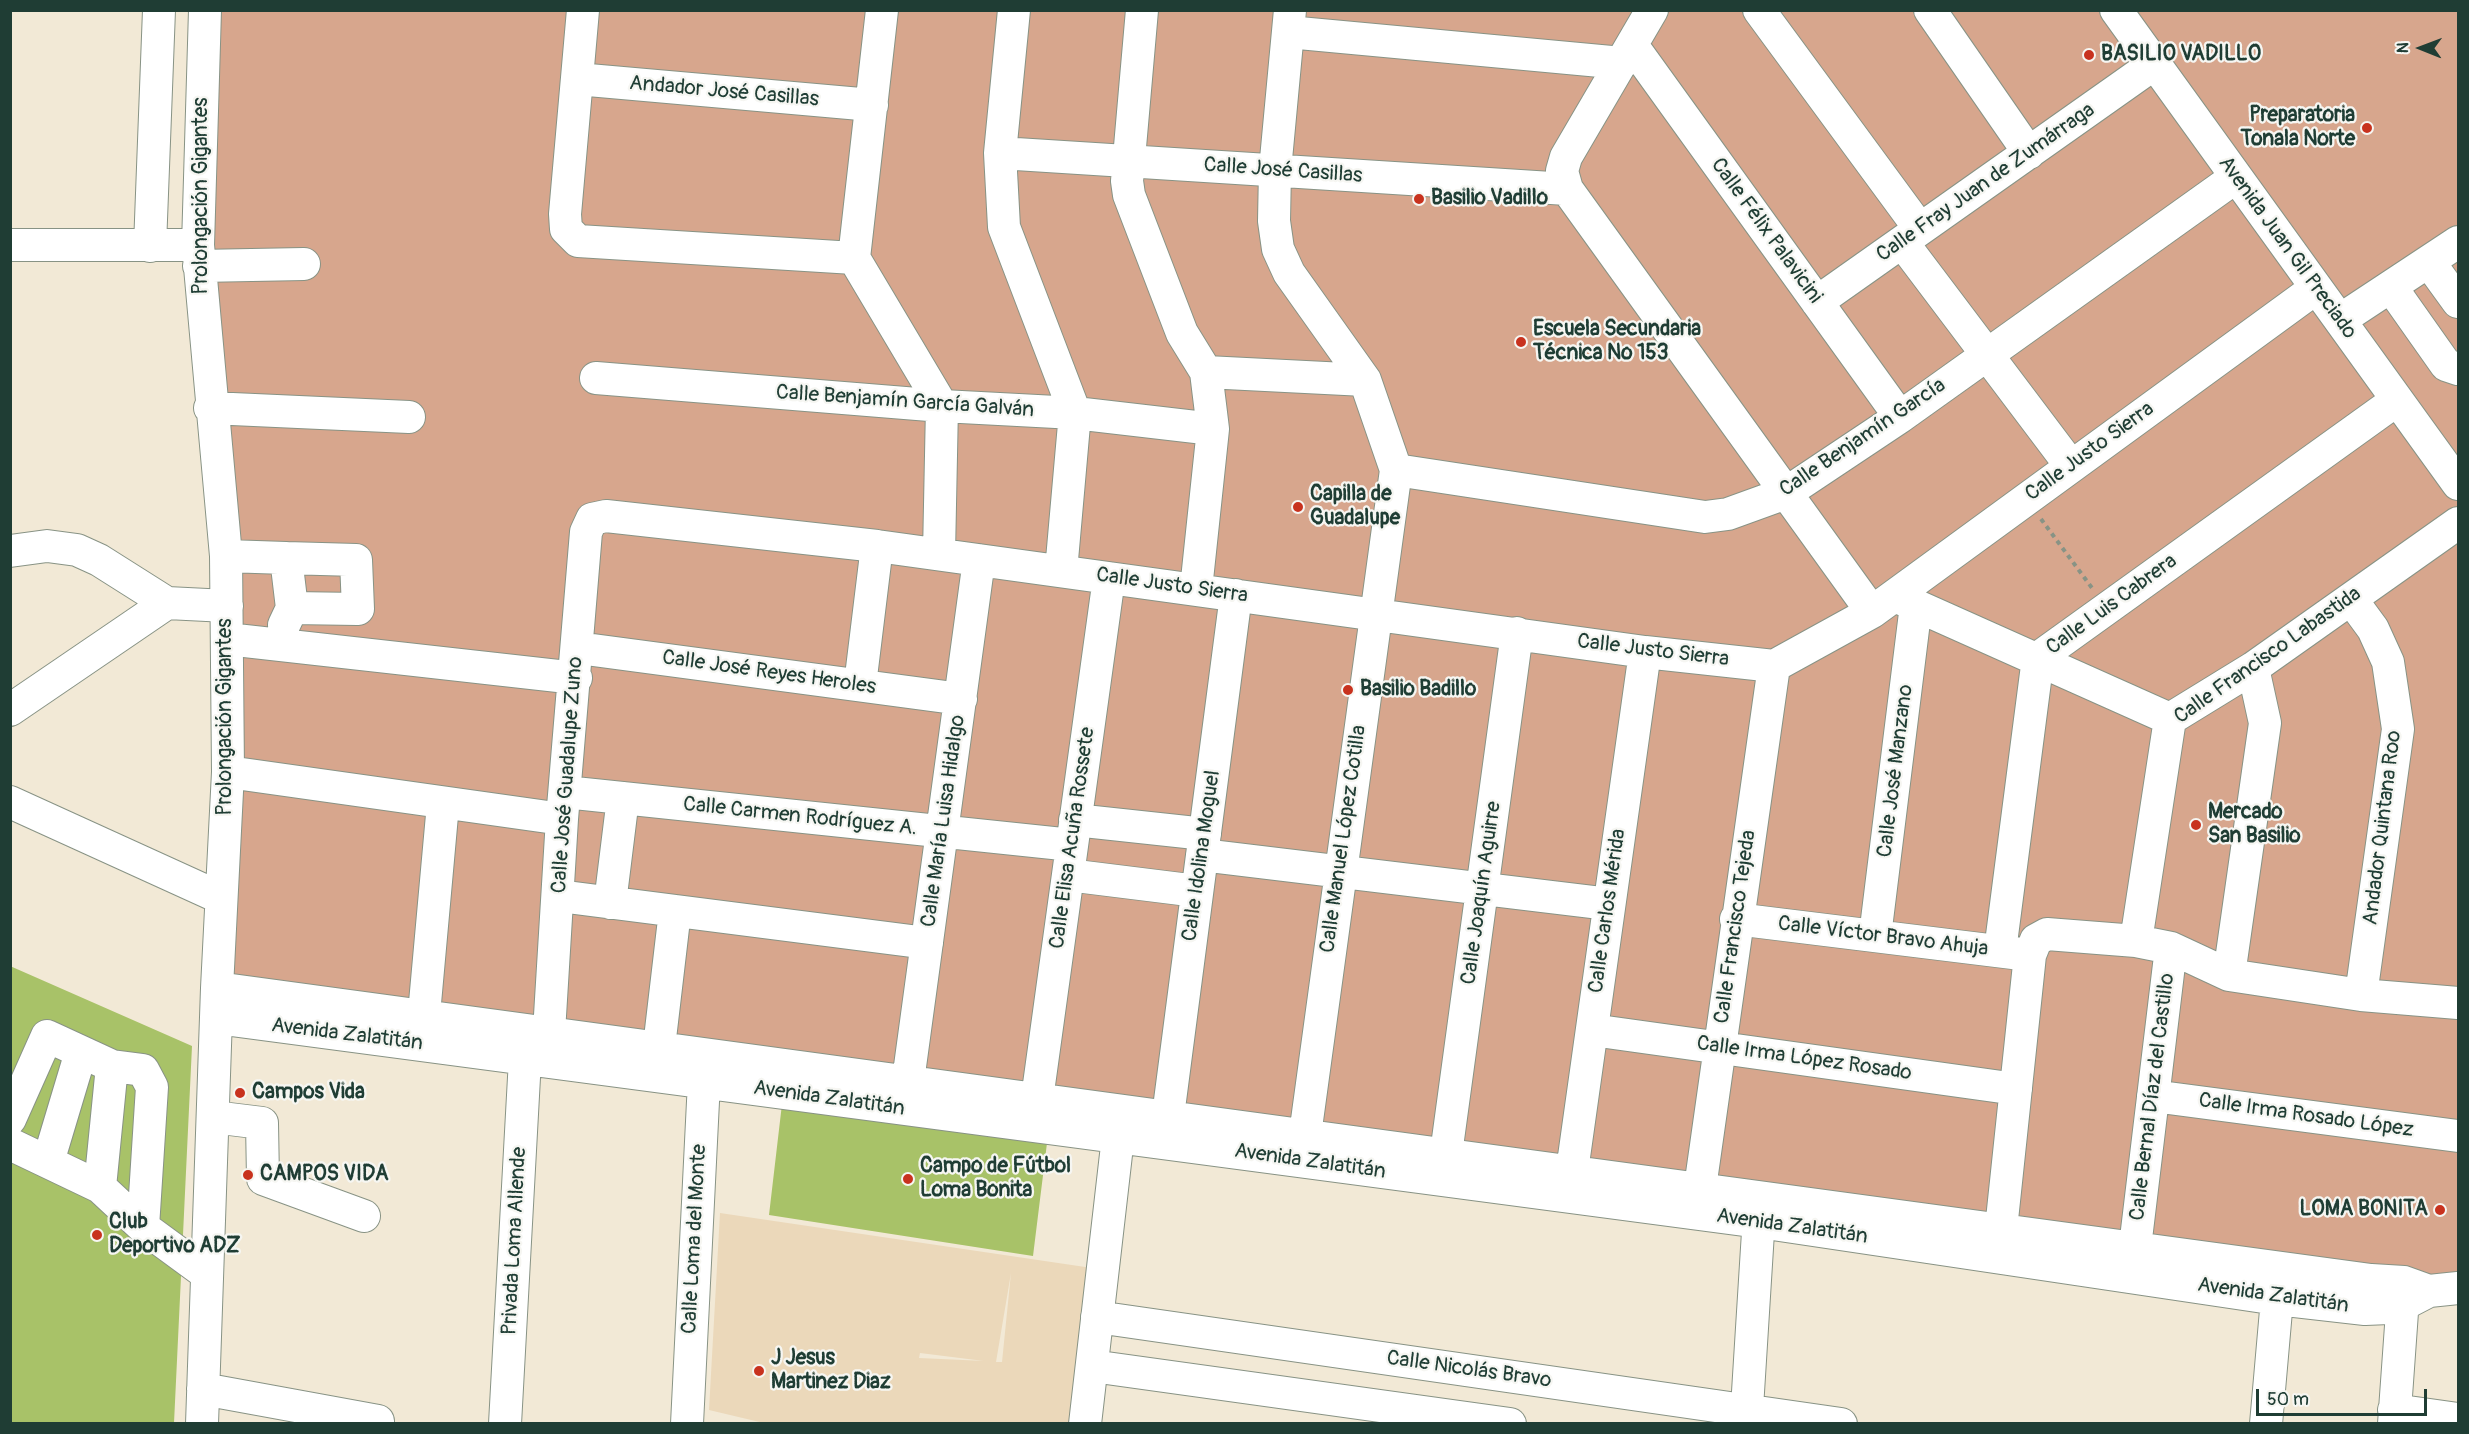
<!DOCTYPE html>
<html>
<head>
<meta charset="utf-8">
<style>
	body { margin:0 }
	#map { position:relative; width:2469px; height:1434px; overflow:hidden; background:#f2e9d6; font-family:Pangolin,sans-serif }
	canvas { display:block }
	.frame { position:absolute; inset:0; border:12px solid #1f3d34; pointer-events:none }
	.north { position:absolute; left:2391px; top:18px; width:60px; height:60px; -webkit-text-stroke:4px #f6f6f2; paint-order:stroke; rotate:271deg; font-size:16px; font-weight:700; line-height:24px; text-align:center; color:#1f3d34 }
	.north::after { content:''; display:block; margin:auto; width:21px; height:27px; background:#1f3d34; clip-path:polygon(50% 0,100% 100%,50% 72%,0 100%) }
	.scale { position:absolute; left:2256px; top:1389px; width:171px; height:27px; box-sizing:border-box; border:3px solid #1f3d34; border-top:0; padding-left:8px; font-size:18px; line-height:21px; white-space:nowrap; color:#1f3d34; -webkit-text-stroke:4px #f6f6f2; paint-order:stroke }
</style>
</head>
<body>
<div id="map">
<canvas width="2469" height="1434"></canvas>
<div class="frame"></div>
<div class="north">N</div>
<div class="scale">50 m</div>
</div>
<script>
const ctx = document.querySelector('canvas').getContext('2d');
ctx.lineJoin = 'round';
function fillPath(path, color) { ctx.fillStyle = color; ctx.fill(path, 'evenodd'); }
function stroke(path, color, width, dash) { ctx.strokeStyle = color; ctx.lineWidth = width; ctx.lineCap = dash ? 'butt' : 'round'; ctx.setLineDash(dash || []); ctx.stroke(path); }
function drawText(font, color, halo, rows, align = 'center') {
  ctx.font = font + ' Pangolin,sans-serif'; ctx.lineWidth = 4.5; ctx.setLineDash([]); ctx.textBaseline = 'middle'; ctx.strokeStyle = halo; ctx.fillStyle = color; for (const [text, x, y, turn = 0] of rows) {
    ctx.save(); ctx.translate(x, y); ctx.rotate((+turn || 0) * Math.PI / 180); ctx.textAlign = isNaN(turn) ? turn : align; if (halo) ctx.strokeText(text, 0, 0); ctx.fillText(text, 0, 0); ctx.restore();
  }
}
const built = new Path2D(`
	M720,1213L1092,1268L1074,1423L768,1424L709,1410ZM1011,1273L1002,1362H996ZM920,1353L984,1361H985L919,1358Z`);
const green = new Path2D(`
	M10,966L192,1046L174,1423H11Z
	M782,1104L1047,1143L1033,1256L769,1215Z`);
const building = new Path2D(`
	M218,10H2458V1278L226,982L209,242Z`);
const path = new Path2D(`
	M2041,519L2092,588`);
const minor = new Path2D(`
	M583,10L565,214L566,229L578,241L854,258
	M882,10L854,258L942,406L939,554
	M1014,10L1000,153L1004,227L1075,413L1061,571
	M1142,10L1127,181L1129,195L1182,333L1206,372L1213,429L1196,589
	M1290,10L1275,170L1274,221L1278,249L1289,273L1365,380L1396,470L1302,1157
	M1652,10L1566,157L1562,171L1567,189L1872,612
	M1759,10L1920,229
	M1930,10L2029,153
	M2116,10L2458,484
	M1288,32L1622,63
	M1632,45L1900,417
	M577,79L872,105
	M1000,153L1567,189
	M1902,242L2071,466
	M10,245H198
	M150,246L159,10
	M2429,262L2458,302
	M199,266L304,264
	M2391,287L2446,365L2458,369
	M1817,302L2154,64
	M2340,320L2458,242
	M1206,372L1365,380
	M596,378L942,406L1075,413L1213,429
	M210,408L409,417
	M1396,470L1705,517L1728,514L1786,493L1900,417L2236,177
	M10,551L47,546L77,550L99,560L167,603L227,606
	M226,556L286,558L292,608L284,625
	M286,558L356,560L358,609L292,608
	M1897,597L2170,719
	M2351,599L2373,629L2388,662L2398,729L2361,995
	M227,639L576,678
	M578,648L961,699
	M860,685L877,546
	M10,710L167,603
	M2170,719L2253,668L2458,523
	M228,772L562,819
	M565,792L1072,845
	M10,802L221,898
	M1075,820L1205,834
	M1202,855L1609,904
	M1068,875L1197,891
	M559,896L927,943
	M610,903L623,798
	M1736,919L2021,954
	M1875,936L1916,605
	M2136,941L2170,719
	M2000,951L2038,658L2397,400
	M2229,975L2265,723L2253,668
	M217,988L2371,1280L2404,1282L2429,1291
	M424,1014L443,804
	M216,1018L1759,1222L2277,1299L2365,1309L2389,1308L2404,1304L2429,1291L2458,1288
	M1592,1030L2016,1089
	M549,1032L562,819L586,532L592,519L606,516L877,546L1645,652L1774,666L1872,612L2316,288
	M659,1047L675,911
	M112,1066L143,1070L152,1087L143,1227
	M908,1081L979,560
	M2153,1096L2458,1136
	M1037,1099L1109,578
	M1168,1116L1236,595
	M213,1117L262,1123L263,1179L364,1216
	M10,1119L47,1036L112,1066L100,1187L143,1227L207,1274
	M10,1144L100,1187
	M1446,1154L1517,633
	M48,1162L81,1052
	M1572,1171L1645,652
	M1700,1188L1774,666
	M2001,1229L2030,955L2036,940L2047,934L2136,941L2171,948L2229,975L2361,995L2458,1003
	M2135,1247L2171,948
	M1097,1317L1841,1424
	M1092,1366L1510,1424
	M203,1389L378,1421
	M2394,1410L2458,1419
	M202,1424L217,988L228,772L226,556L198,245L205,10
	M505,1424L525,1059
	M687,1424L705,1061
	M1085,1424L1118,1137
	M1746,1424L1760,1200
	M2266,1424L2277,1299
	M2394,1424L2404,1284`);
const markers = [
	[2089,55,6,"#c8321e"],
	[2367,128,6,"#c8321e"],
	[1419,199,6,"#c8321e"],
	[1521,342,6,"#c8321e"],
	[1298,507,6,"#c8321e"],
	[1348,690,6,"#c8321e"],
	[2196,825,6,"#c8321e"],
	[240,1093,6,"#c8321e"],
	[248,1175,6,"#c8321e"],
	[908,1179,6,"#c8321e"],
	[2440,1210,6,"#c8321e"],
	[97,1235,6,"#c8321e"],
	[759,1371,6,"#c8321e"]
];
const poiNames = [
	["BASILIO VADILLO",2101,55],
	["Preparatoria",2355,116,"right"],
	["Tonala Norte",2355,140,"right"],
	["Basilio Vadillo",1431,199],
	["Escuela Secundaria",1533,330],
	["Técnica No 153",1533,354],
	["Capilla de",1310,495],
	["Guadalupe",1310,519],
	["Basilio Badillo",1360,690],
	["Mercado",2208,813],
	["San Basilio",2208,837],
	["Campos Vida",252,1093],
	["Campo de Fútbol",920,1167],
	["Loma Bonita",920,1191],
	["CAMPOS VIDA",260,1175],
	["LOMA BONITA",2428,1210,"right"],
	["Club",109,1223],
	["Deportivo ADZ",109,1247],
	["J Jesus",771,1359],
	["Martinez Diaz",771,1383]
];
const streetNames = [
	["Andador José Casillas",724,92,5],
	["Calle José Casillas",1283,171,4],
	["Calle Fray Juan de Zumárraga",1986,183,-35],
	["Prolongación Gigantes",202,196,-90],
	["Calle Félix Palavicini",1766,231,54],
	["Avenida Juan Gil Preciado",2287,248,54],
	["Calle Benjamín García Galván",905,402,4],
	["Calle Benjamín García",1863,438,-34],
	["Calle Justo Sierra",2090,452,-36],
	["Calle Justo Sierra",1172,586,8],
	["Calle Luis Cabrera",2112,605,-36],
	["Calle Justo Sierra",1653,651,7],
	["Calle Francisco Labastida",2268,656,-35],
	["Calle José Reyes Heroles",769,673,8],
	["Prolongación Gigantes",226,717,-90],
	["Calle José Manzano",1896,771,-83],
	["Calle José Guadalupe Zuno",568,775,-86],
	["Calle Carmen Rodríguez A.",800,817,6],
	["Calle María Luisa Hidalgo",944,821,-82],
	["Andador Quintana Roo",2383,828,-83],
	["Calle Elisa Acuña Rossete",1073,838,-82],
	["Calle Manuel López Cotilla",1344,839,-82],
	["Calle Idolina Moguel",1202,856,-82],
	["Calle Joaquín Aguirre",1482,893,-82],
	["Calle Carlos Mérida",1608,911,-82],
	["Calle Francisco Tejeda",1736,927,-82],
	["Calle Víctor Bravo Ahuja",1883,937,7],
	["Avenida Zalatitán",347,1035,7],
	["Calle Irma López Rosado",1804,1059,8],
	["Calle Bernal Díaz del Castillo",2153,1097,-83],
	["Avenida Zalatitán",829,1099,8],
	["Calle Irma Rosado López",2306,1116,8],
	["Avenida Zalatitán",1310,1162,8],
	["Avenida Zalatitán",1792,1227,8],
	["Calle Loma del Monte",695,1239,-87],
	["Privada Loma Allende",515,1241,-87],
	["Avenida Zalatitán",2273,1296,8],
	["Calle Nicolás Bravo",1469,1370,8]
];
fillPath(built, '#ebd8ba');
fillPath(green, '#a8c268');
fillPath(building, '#d7a68d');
stroke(minor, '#889385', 34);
stroke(path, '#889385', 4, [4.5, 4.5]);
stroke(minor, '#fff', 32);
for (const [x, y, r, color] of markers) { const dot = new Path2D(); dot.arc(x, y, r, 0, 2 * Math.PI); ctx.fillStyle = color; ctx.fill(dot); stroke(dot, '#f6f6f2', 2); }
drawText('bold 21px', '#1f3d34', '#f6f6f2', poiNames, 'left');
drawText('21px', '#1f3d34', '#f6f6f2', streetNames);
</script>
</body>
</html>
